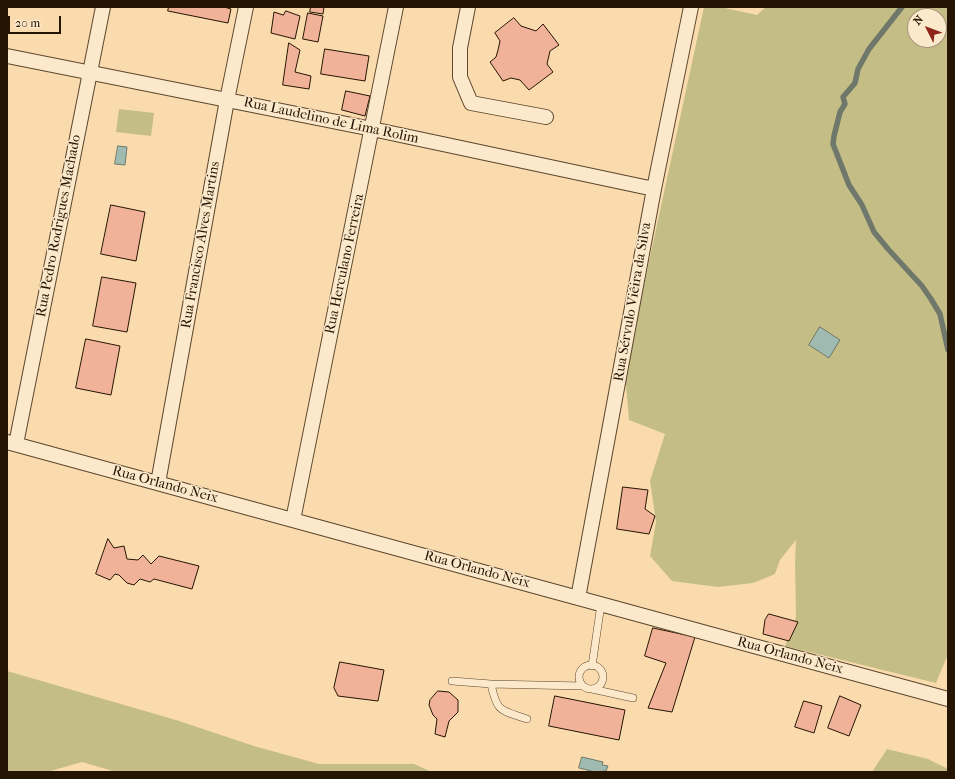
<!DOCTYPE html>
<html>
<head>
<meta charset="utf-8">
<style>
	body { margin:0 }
	#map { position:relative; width:955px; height:779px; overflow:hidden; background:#fadbad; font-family:"IM FELL French Canon",serif }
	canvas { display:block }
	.frame { position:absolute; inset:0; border:8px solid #261403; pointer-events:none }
	.north { position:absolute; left:907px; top:8px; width:40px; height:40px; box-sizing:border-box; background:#fce8ca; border:1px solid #a6937a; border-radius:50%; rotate:312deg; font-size:11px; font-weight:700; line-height:16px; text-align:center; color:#261403 }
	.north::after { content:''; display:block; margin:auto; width:14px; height:18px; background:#8f2418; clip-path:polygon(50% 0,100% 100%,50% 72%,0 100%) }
	.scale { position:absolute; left:8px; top:16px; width:53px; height:18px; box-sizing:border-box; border:2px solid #261403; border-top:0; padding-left:5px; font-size:12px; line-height:14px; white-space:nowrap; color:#261403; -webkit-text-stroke:3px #fce8ca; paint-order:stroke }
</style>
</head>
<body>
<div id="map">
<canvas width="955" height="779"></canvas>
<div class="frame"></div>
<div class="north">N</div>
<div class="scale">20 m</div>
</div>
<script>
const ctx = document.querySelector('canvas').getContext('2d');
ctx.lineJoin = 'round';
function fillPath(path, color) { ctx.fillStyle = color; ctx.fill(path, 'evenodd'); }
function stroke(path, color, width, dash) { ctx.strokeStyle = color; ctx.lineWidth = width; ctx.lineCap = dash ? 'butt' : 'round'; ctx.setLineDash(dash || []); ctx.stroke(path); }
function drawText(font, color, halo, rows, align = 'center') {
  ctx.font = font + ' "IM FELL French Canon",serif'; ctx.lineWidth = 3; ctx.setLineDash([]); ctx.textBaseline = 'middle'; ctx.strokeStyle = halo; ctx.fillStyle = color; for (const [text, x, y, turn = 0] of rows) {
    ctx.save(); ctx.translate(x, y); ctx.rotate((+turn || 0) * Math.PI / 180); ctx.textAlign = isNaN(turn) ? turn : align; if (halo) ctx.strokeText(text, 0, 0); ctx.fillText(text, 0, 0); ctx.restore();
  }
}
const green = new Path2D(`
	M704,7H720L757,15L766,7H948V654L936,683L785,646L796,617L795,563L796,540L780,560L775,574L753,583L718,587L672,581L650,556L656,522L650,481L665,434L629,420L625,373ZM915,16H939V40H915Z
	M119,109L154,113L151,136L116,132Z
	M7,671L176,720L254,746L319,764H414L432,772H116L82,762L47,772H7Z
	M887,749L928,759L948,769V772H872Z`);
const water = new Path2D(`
	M118,146L127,147L125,165L115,164Z
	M820,327L840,340L829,358L809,345Z
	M582,757L603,762L602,765L608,766L606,771L595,772L579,768Z`);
const stream = new Path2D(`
	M902,7L869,49L858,69L855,83L843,97L845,104L840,112L834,136L833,144L849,185L862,205L874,232L888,249L922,286L931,299L940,314L948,350`);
const building = new Path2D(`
	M169,7H224L231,9L228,23L168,11Z
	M311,7H324L323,14L310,12Z
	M286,11L300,16L295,39L271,33L274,12L283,15Z
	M308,13L323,16L318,42L303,39Z
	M514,18L521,26L536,31L543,24L559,45L550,51L547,64L553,72L529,90L520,80L511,78L503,81L490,62L496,57L498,50L500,41L495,33Z
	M289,43L300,50L295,72L311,76L309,89L283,85Z
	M325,49L369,56L365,81L321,74Z
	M346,91L370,96L365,116L342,110Z
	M111,205L145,212L136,261L101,254Z
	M102,277L136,283L127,332L93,326Z
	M86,339L120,346L111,395L76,388Z
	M623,487L648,490L645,509L655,516L649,534L617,529Z
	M108,539L114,548L124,546L127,559L138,560L143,555L151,564L159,556L199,566L192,589L154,579L150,582L140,579L134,585L127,583L119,575L115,574L110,580L96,574Z
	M769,614L798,622L789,641L763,634L765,620Z
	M653,628L695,637L672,712L648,708L666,663L645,656Z
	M340,662L384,670L378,701L338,696L334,688Z
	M438,691L449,692L458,700V712L449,721L445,737L435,734L437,719L433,715L429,705L430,700Z
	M555,696L625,710L619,740L549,726Z
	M840,696L861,705L849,736L828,728Z
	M804,701L822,706L814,733L795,727Z`);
const lane = new Path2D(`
	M579 677a12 12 0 1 1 24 0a12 12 0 1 1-24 0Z
	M592,666L601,604
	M452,681L491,684L583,686
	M491,684C497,713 501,710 527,719
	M592,689L633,698`);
const street = new Path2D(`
	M468,7L460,48V77L471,103L546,117
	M7,56L372,129L654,189
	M7,442L948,699
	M16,444L103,7
	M158,483L227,100L246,7
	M293,520L396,7
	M578,598L654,189L691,7`);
const streetNames = [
	["Rua Laudelino de Lima Rolim",331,121,12],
	["Rua Pedro Rodrigues Machado",59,226,-79],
	["Rua Francisco Alves Martins",201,245,-80],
	["Rua Herculano Ferreira",345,264,-78],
	["Rua Sérvulo Viêira da Silva",633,302,-80],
	["Rua Orlando Neix",165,485,15],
	["Rua Orlando Neix",477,570,15],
	["Rua Orlando Neix",790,656,15]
];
fillPath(green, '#c4be86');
fillPath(water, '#9fbab0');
stroke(water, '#6f786b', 1);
stroke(stream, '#6f786b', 5.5);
fillPath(building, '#f0b399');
stroke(building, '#261403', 1);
stroke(lane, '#5b462e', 8);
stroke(street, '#5b462e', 16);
stroke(lane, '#fce8ca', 7);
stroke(street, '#fce8ca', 14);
drawText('14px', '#261403', '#fce8ca', streetNames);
</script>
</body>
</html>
